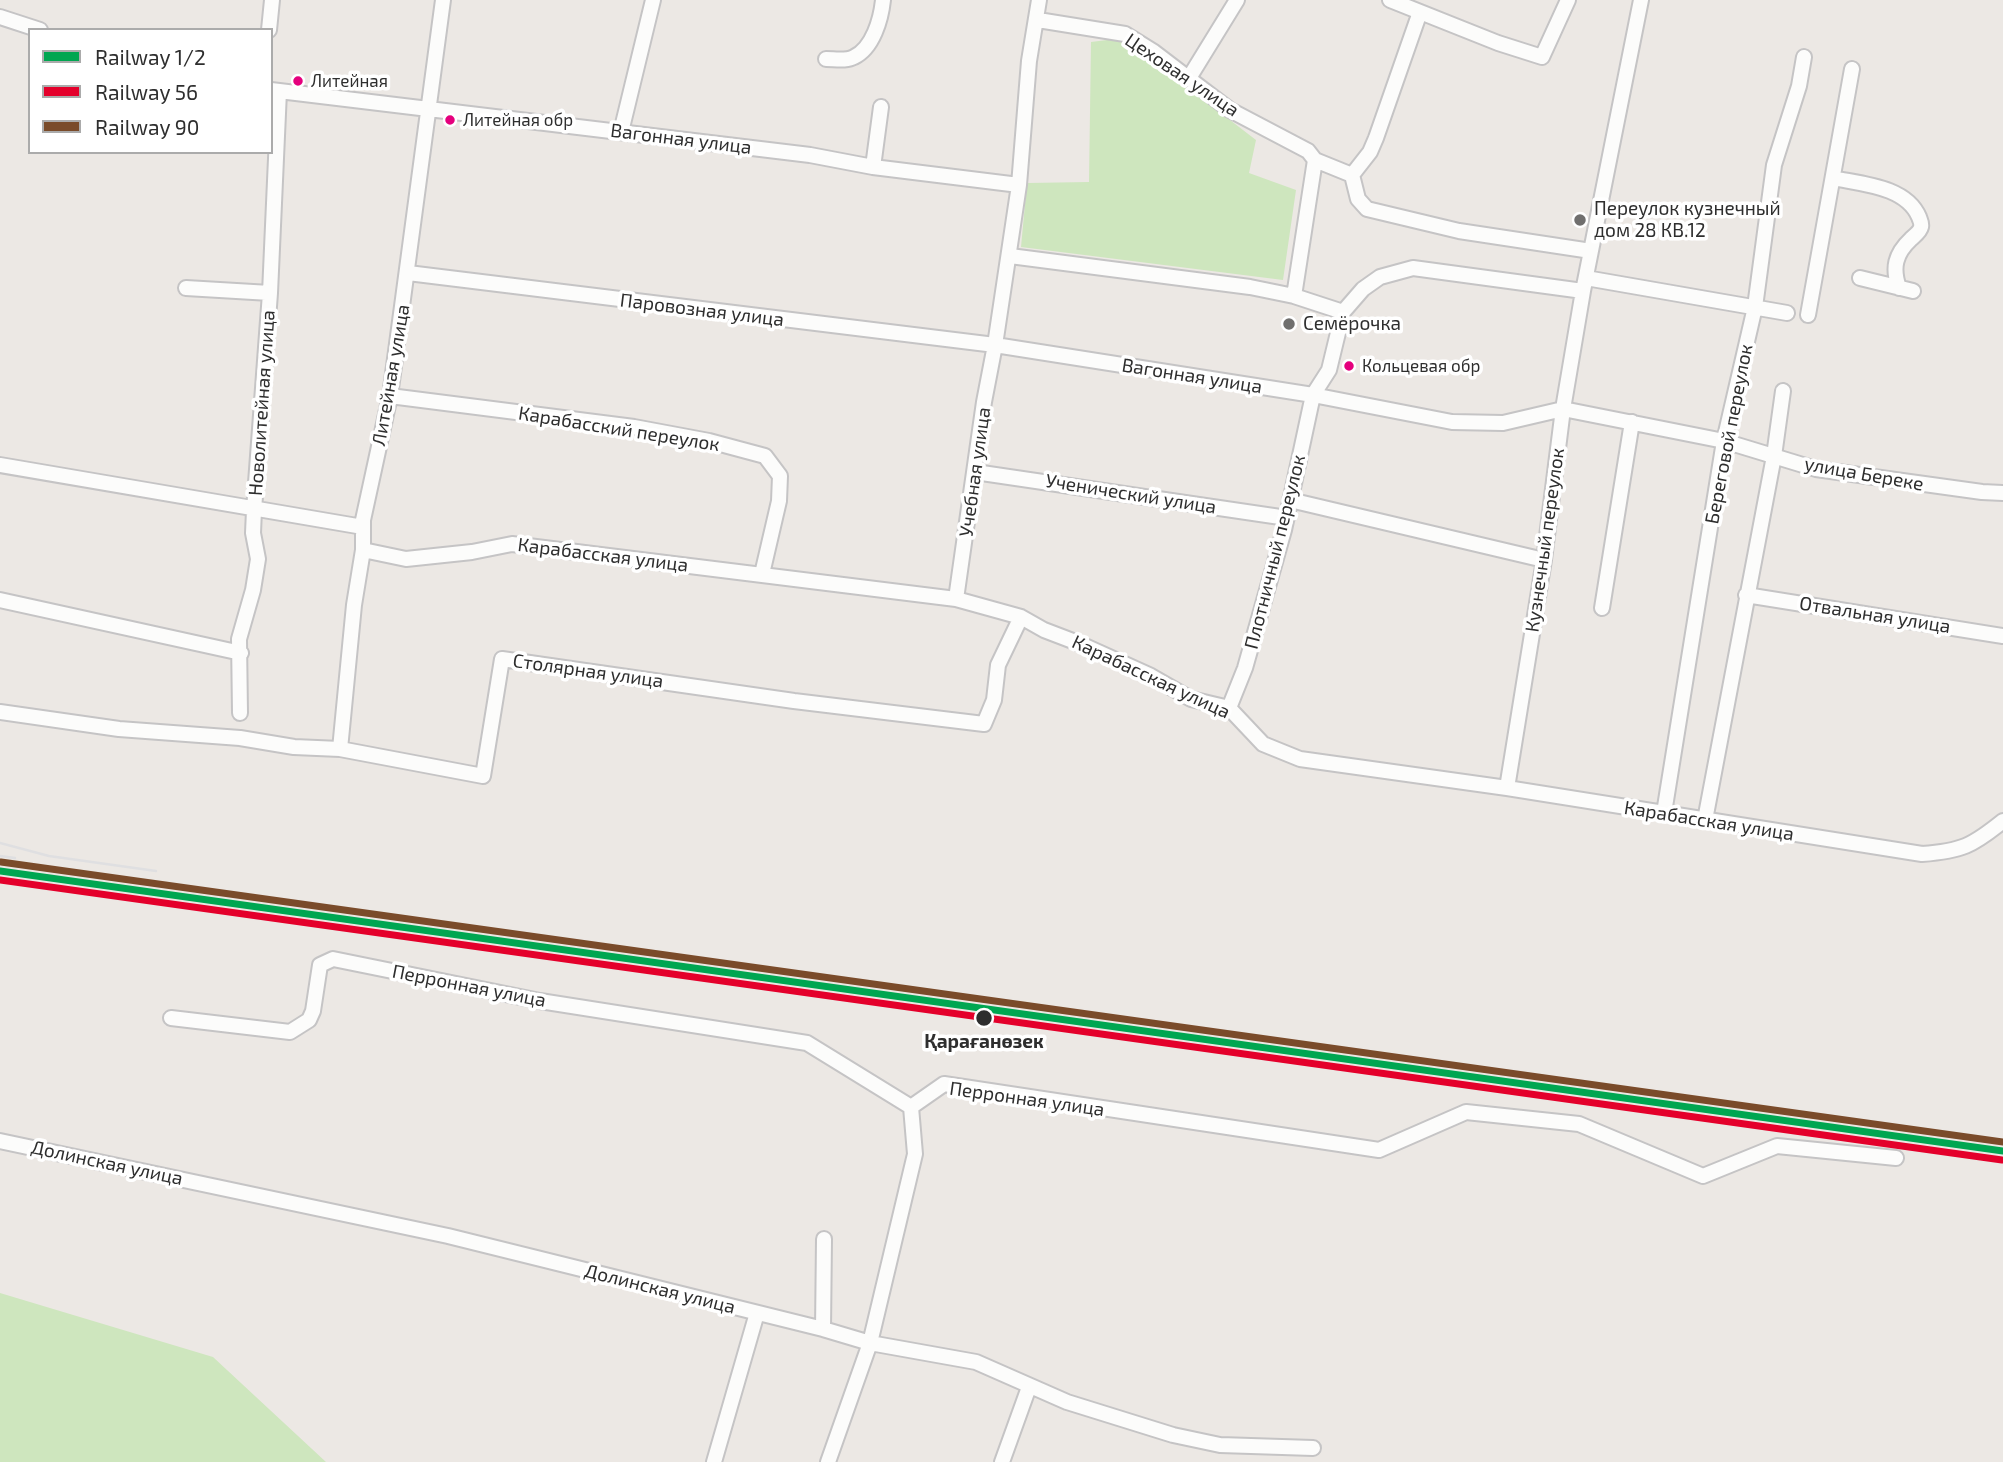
<!DOCTYPE html>
<html>
<head>
<meta charset="utf-8">
<style>
	body { margin:0 }
	#map { position:relative; width:2003px; height:1462px; overflow:hidden; background:#ece8e4; font-family:"Exo 2",sans-serif }
	canvas { display:block }
	.legend { position:absolute; left:28px; top:28px; width:245px; height:126px; box-sizing:border-box; background:#fff; border:2px solid #ababab; margin:0; padding:9px 12px; list-style:none; font-size:21px; color:#2e2e2e }
	.legend li { display:flex; align-items:center; gap:14px; height:35px }
	.legend b { width:35px; border:2px solid #ababab }
</style>
</head>
<body>
<div id="map">
<canvas width="2003" height="1462"></canvas>
<ul class="legend">
<li><b style="height:9px;background:#00a651"></b>Railway 1/2</li>
<li><b style="height:9px;background:#e4002b"></b>Railway 56</li>
<li><b style="height:9px;background:#7a4b2a"></b>Railway 90</li>
</ul>
</div>
<script>
const ctx = document.querySelector('canvas').getContext('2d');
ctx.lineJoin = 'round';
function fillPath(path, color) { ctx.fillStyle = color; ctx.fill(path, 'evenodd'); }
function stroke(path, color, width, dash) { ctx.strokeStyle = color; ctx.lineWidth = width; ctx.lineCap = dash ? 'butt' : 'round'; ctx.setLineDash(dash || []); ctx.stroke(path); }
function drawText(font, color, halo, rows, align = 'center') {
  ctx.font = font + ' "Exo 2",sans-serif'; ctx.lineWidth = 7; ctx.setLineDash([]); ctx.textBaseline = 'middle'; ctx.strokeStyle = halo; ctx.fillStyle = color; for (const [text, x, y, turn = 0] of rows) {
    ctx.save(); ctx.translate(x, y); ctx.rotate((+turn || 0) * Math.PI / 180); ctx.textAlign = isNaN(turn) ? turn : align; if (halo) ctx.strokeText(text, 0, 0); ctx.fillText(text, 0, 0); ctx.restore();
  }
}
const green = new Path2D(`
	M1123,38L1256,140L1249,173L1296,190L1283,280L1021,247L1027,183L1089,182L1091,42Z
	M0,1293L213,1357L326,1462H0Z`);
const minor = new Path2D(`
	M1390,0L1498,43L1542,57L1568,0
	M0,17L40,30
	M1038,20L1125,34L1154,52L1230,110L1308,151L1315,160
	M269,30L272,0
	M826,59C835,59 847,61 854,57C873,48 881,19 883,0
	M1189,78L1237,0
	M271,90L810,155L873,167L1019,185L995,345L1313,395L1452,422L1503,423L1563,409L1724,441L1816,469L1982,492L2003,493
	M621,132L653,0
	M1315,160L1352,175L1370,152L1376,138L1420,12
	M873,167L881,107
	M1352,175L1358,199L1367,209L1459,231L1591,251
	M1833,178C1861,184 1906,186 1919,217C1920,220 1922,223 1921,227C1920,232 1914,236 1911,239C1895,254 1892,268 1899,288
	M1019,185L1029,61L1039,0
	M1010,256L1250,287L1294,296L1343,312
	M408,273L995,345L984,402L956,599
	M1586,278L1787,313
	M1860,278L1913,291
	M186,288L270,293
	M1294,296L1315,160
	M1808,315L1852,69
	M390,396L634,427L709,441L765,456L780,476L779,501L762,574
	M0,465L363,527
	M975,472L1287,518
	M1290,500L1544,560
	M363,550L406,559L472,552L512,544L956,599L1021,617L1044,630L1078,643L1151,676L1191,699L1229,708L1263,744L1300,759L1507,788L1922,854C1962,851 1972,846 2003,821
	M1746,595L2003,636
	M0,600L241,653
	M1602,608L1632,422
	M1229,708L1245,668L1284,530L1313,395L1329,370L1343,312L1363,289L1380,277L1413,268L1583,291
	M0,712L119,729L240,738L294,747L340,749L483,776L502,659L794,701L984,724L994,700L998,665L1021,617
	M240,713L239,639L253,590L258,559L253,533L254,510L270,293L279,91
	M340,749L354,605L363,550V520L390,396L443,0
	M1507,788L1544,560L1563,409L1583,291L1641,0
	M1664,813L1724,441L1755,307L1774,165L1799,86L1804,57
	M1705,820L1774,456L1783,391
	M171,1018L290,1032L309,1020L313,1011L320,965L333,959L540,1001L807,1043L911,1107
	M911,1107L944,1084L1379,1150L1466,1112L1579,1124L1703,1176L1777,1146L1896,1158
	M0,1141L448,1236L823,1329L870,1343L976,1362L1067,1402L1173,1435L1220,1445L1313,1448
	M823,1329L824,1239
	M714,1462L757,1313
	M828,1462L870,1343L915,1154L911,1107
	M1002,1462L1029,1387`);
const rail = new Path2D(`
	M0,843L49,856L156,871
	M0,856L15,858`);
const rail1 = new Path2D(`
	M0,871L2003,1151`);
const rail2 = new Path2D(`
	M0,880L2002,1160`);
const rail3 = new Path2D(`
	M1,862L2003,1142`);
const markers = [
	[298,81,6,"#e5007d"],
	[450,120,6,"#e5007d"],
	[1580,220,7,"#706f6e"],
	[1289,324,7,"#706f6e"],
	[1349,366,6,"#e5007d"],
	[984,1018,9,"#2e2e2e"]
];
const busNames = [
	["Литейная",311,81],
	["Литейная обр",463,120],
	["Кольцевая обр",1362,366]
];
const streetNames = [
	["Цеховая улица",1182,75,34],
	["Вагонная улица",681,139,7],
	["Паровозная улица",702,310,7],
	["Литейная улица",391,375,-80],
	["Вагонная улица",1192,376,9],
	["Новолитейная улица",262,403,-86],
	["Карабасский переулок",619,429,9],
	["Береговой переулок",1729,434,-79],
	["Учебная улица",975,472,-82],
	["улица Береке",1864,474,10],
	["Ученический улица",1131,494,9],
	["Кузнечный переулок",1545,540,-82],
	["Плотничный переулок",1275,552,-76],
	["Карабасская улица",603,555,7],
	["Отвальная улица",1875,615,9],
	["Столярная улица",588,671,8],
	["Карабасская улица",1151,677,25],
	["Карабасская улица",1709,821,9],
	["Перронная улица",469,986,11],
	["Перронная улица",1027,1099,8],
	["Долинская улица",107,1163,12],
	["Долинская улица",660,1289,14]
];
const poiNames = [
	["Переулок кузнечный",1594,209],
	["дом 28 КВ.12",1594,231],
	["Семёрочка",1303,324]
];
const stopNames = [
	["Қарағанөзек",984,1042]
];
fillPath(green, '#cee6be');
stroke(minor, '#c5c4c5', 18);
stroke(minor, '#fcfcfb', 14);
stroke(rail, '#dfdfe1', 2.5);
stroke(rail1, '#00a651', 7);
stroke(rail2, '#e4002b', 7);
stroke(rail3, '#7a4b2a', 7);
for (const [x, y, r, color] of markers) { const dot = new Path2D(); dot.arc(x, y, r, 0, 2 * Math.PI); ctx.fillStyle = color; ctx.fill(dot); stroke(dot, '#fff', 2.5); }
drawText('17px', '#2e2e2e', '#fff', busNames, 'left');
drawText('19px', '#2e2e2e', '#fff', streetNames);
drawText('19px', '#2e2e2e', '#fff', poiNames, 'left');
drawText('bold 19px', '#2e2e2e', '#fff', stopNames);
</script>
</body>
</html>
